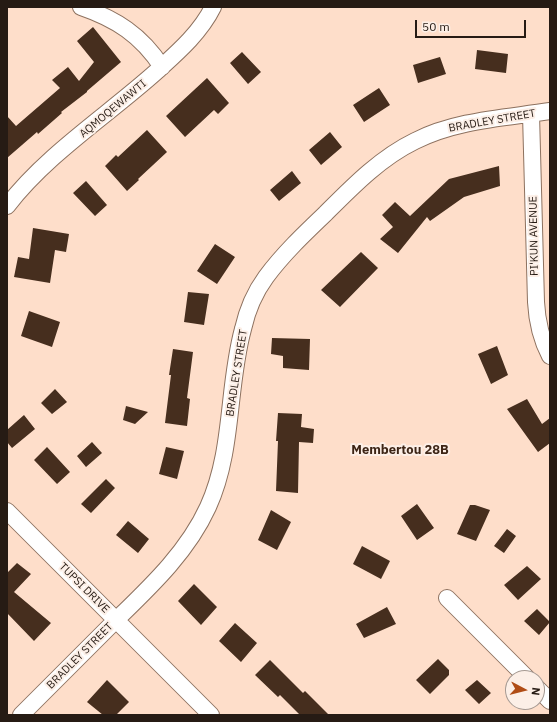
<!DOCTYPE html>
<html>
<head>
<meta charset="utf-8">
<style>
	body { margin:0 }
	#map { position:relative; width:557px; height:722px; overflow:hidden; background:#fedeca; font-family:"IBM Plex Sans",sans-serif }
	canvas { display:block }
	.frame { position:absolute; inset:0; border:8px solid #261b14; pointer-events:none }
	.north { position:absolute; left:505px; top:670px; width:40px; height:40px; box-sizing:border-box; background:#fcefe7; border:1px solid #a69a93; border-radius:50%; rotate:97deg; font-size:11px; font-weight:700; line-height:16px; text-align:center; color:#261b14 }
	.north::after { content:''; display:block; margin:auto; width:14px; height:18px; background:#b04d16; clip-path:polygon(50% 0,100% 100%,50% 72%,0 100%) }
	.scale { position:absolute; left:415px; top:20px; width:111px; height:18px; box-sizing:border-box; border:2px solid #261b14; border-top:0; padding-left:5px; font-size:12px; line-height:14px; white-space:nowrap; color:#261b14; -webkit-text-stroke:3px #fcefe7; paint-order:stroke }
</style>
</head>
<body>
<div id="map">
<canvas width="557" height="722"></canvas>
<div class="frame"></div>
<div class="north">N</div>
<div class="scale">50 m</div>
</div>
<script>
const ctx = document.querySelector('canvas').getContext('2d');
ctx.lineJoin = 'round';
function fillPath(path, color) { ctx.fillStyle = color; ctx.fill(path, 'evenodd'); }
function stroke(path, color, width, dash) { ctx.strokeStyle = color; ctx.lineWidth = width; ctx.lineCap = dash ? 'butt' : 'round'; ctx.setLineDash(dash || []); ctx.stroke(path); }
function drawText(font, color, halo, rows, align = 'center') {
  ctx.font = font + ' "IBM Plex Sans",sans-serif'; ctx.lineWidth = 4; ctx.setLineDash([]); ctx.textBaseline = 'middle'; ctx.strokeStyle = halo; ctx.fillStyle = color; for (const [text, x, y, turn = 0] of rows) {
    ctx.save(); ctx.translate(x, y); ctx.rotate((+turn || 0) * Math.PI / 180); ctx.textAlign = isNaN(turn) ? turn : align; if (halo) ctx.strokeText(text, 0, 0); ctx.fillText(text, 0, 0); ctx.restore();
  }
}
const building = new Path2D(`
	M93,27L121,62L87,91V92L61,112L62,113L38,134L37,132L7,158V116L16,126L60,88L52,80L68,67L79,81L94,62L77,41Z
	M477,50L508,54L506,73L475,69Z
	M242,52L261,72L248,84L230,63Z
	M440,57L446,74L418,83L413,65Z
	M207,78L229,103L218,114L214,110L185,137L166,116Z
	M379,88L390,105L364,122L353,105Z
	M147,130L167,152L138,179L139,180L127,191L105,166L116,155L118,157Z
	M330,132L342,147L321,165L309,150Z
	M499,166L500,186L464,197L430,221L427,217L398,253L380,239L393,227L382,215L395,202L410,216L449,179Z
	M292,171L301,183L279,201L270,190Z
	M86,181L107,205L95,216L73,193Z
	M33,228L69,234L66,252L55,250L50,283L14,277L18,257L29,259Z
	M215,244L235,257L217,284L197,271Z
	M361,252L378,268L340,307L321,290Z
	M188,292L209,294L204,325L184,322Z
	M29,311L60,322L52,347L21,336Z
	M272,338L310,339L309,370L283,368V356L271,354Z
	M497,346L508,375L491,384L478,354Z
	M173,349L193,352L187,398L190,399L187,426L165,423L171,375H169Z
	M55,389L67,402L52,414L41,403Z
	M527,399L542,424L550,418V443L538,452L507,409Z
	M126,406L148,412L135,424L123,420Z
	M278,413L302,414L301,427L314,429L313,443L299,442L298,493L276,491L278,441H276Z
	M24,415L35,429L12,448L7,442V430Z
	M92,442L102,453L86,467L77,456Z
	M47,447L70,472L57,484L34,460Z
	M166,447L184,451L177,479L159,474Z
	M106,479L115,488L91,513L81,504Z
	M417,504L434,528L417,540L401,516Z
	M470,505H475L490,510L476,541L457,534Z
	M271,510L291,522L277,550L258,540Z
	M128,521L149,539L138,553L116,535Z
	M507,529L516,536L504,553L494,546Z
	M362,546L390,561L381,579L353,564Z
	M17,563L31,574L14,592L51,623L34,641L7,613V573Z
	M527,566L541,579L518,600L504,585Z
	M194,584L217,607L201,625L178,601Z
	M387,607L396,624L364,638L356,624Z
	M537,609L550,622L539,635L524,621Z
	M235,623L257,643L241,662L219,641Z
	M438,659L449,670V675L430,694L416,680Z
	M270,660L303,693L305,691L329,715H300L280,695L278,697L255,675Z
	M107,680L129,702L116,715H103L87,702Z
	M477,680L491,693L479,704L465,690Z`);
const street = new Path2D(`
	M81,7C116,19 141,35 162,67
	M531,114L536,302C537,321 541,339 550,356
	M7,206C47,154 108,115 157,71C178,52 200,33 213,7
	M7,511L211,715
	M447,598L527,678
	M537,688L550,701
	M21,715C52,684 82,654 113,623C149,588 187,553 208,507C234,450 227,387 243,329C247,311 255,292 266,277C283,254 304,234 325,214C352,187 380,158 415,141C456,120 505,118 550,111`);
const streetNames = [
	["AQMOQEWAWTI",113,109,-40],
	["BRADLEY STREET",492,121,-10],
	["PI'KUN AVENUE",534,236,-91],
	["BRADLEY STREET",237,373,-81],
	["TUPSI DRIVE",84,588,45],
	["BRADLEY STREET",80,656,-45]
];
const quarterNames = [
	["Membertou 28B",400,450]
];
fillPath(building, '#462e1e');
stroke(street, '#8d715f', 18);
stroke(street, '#fff', 16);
drawText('11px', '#261b14', '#fcefe7', streetNames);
drawText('bold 13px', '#3d2516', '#fcefe7', quarterNames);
</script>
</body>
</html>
